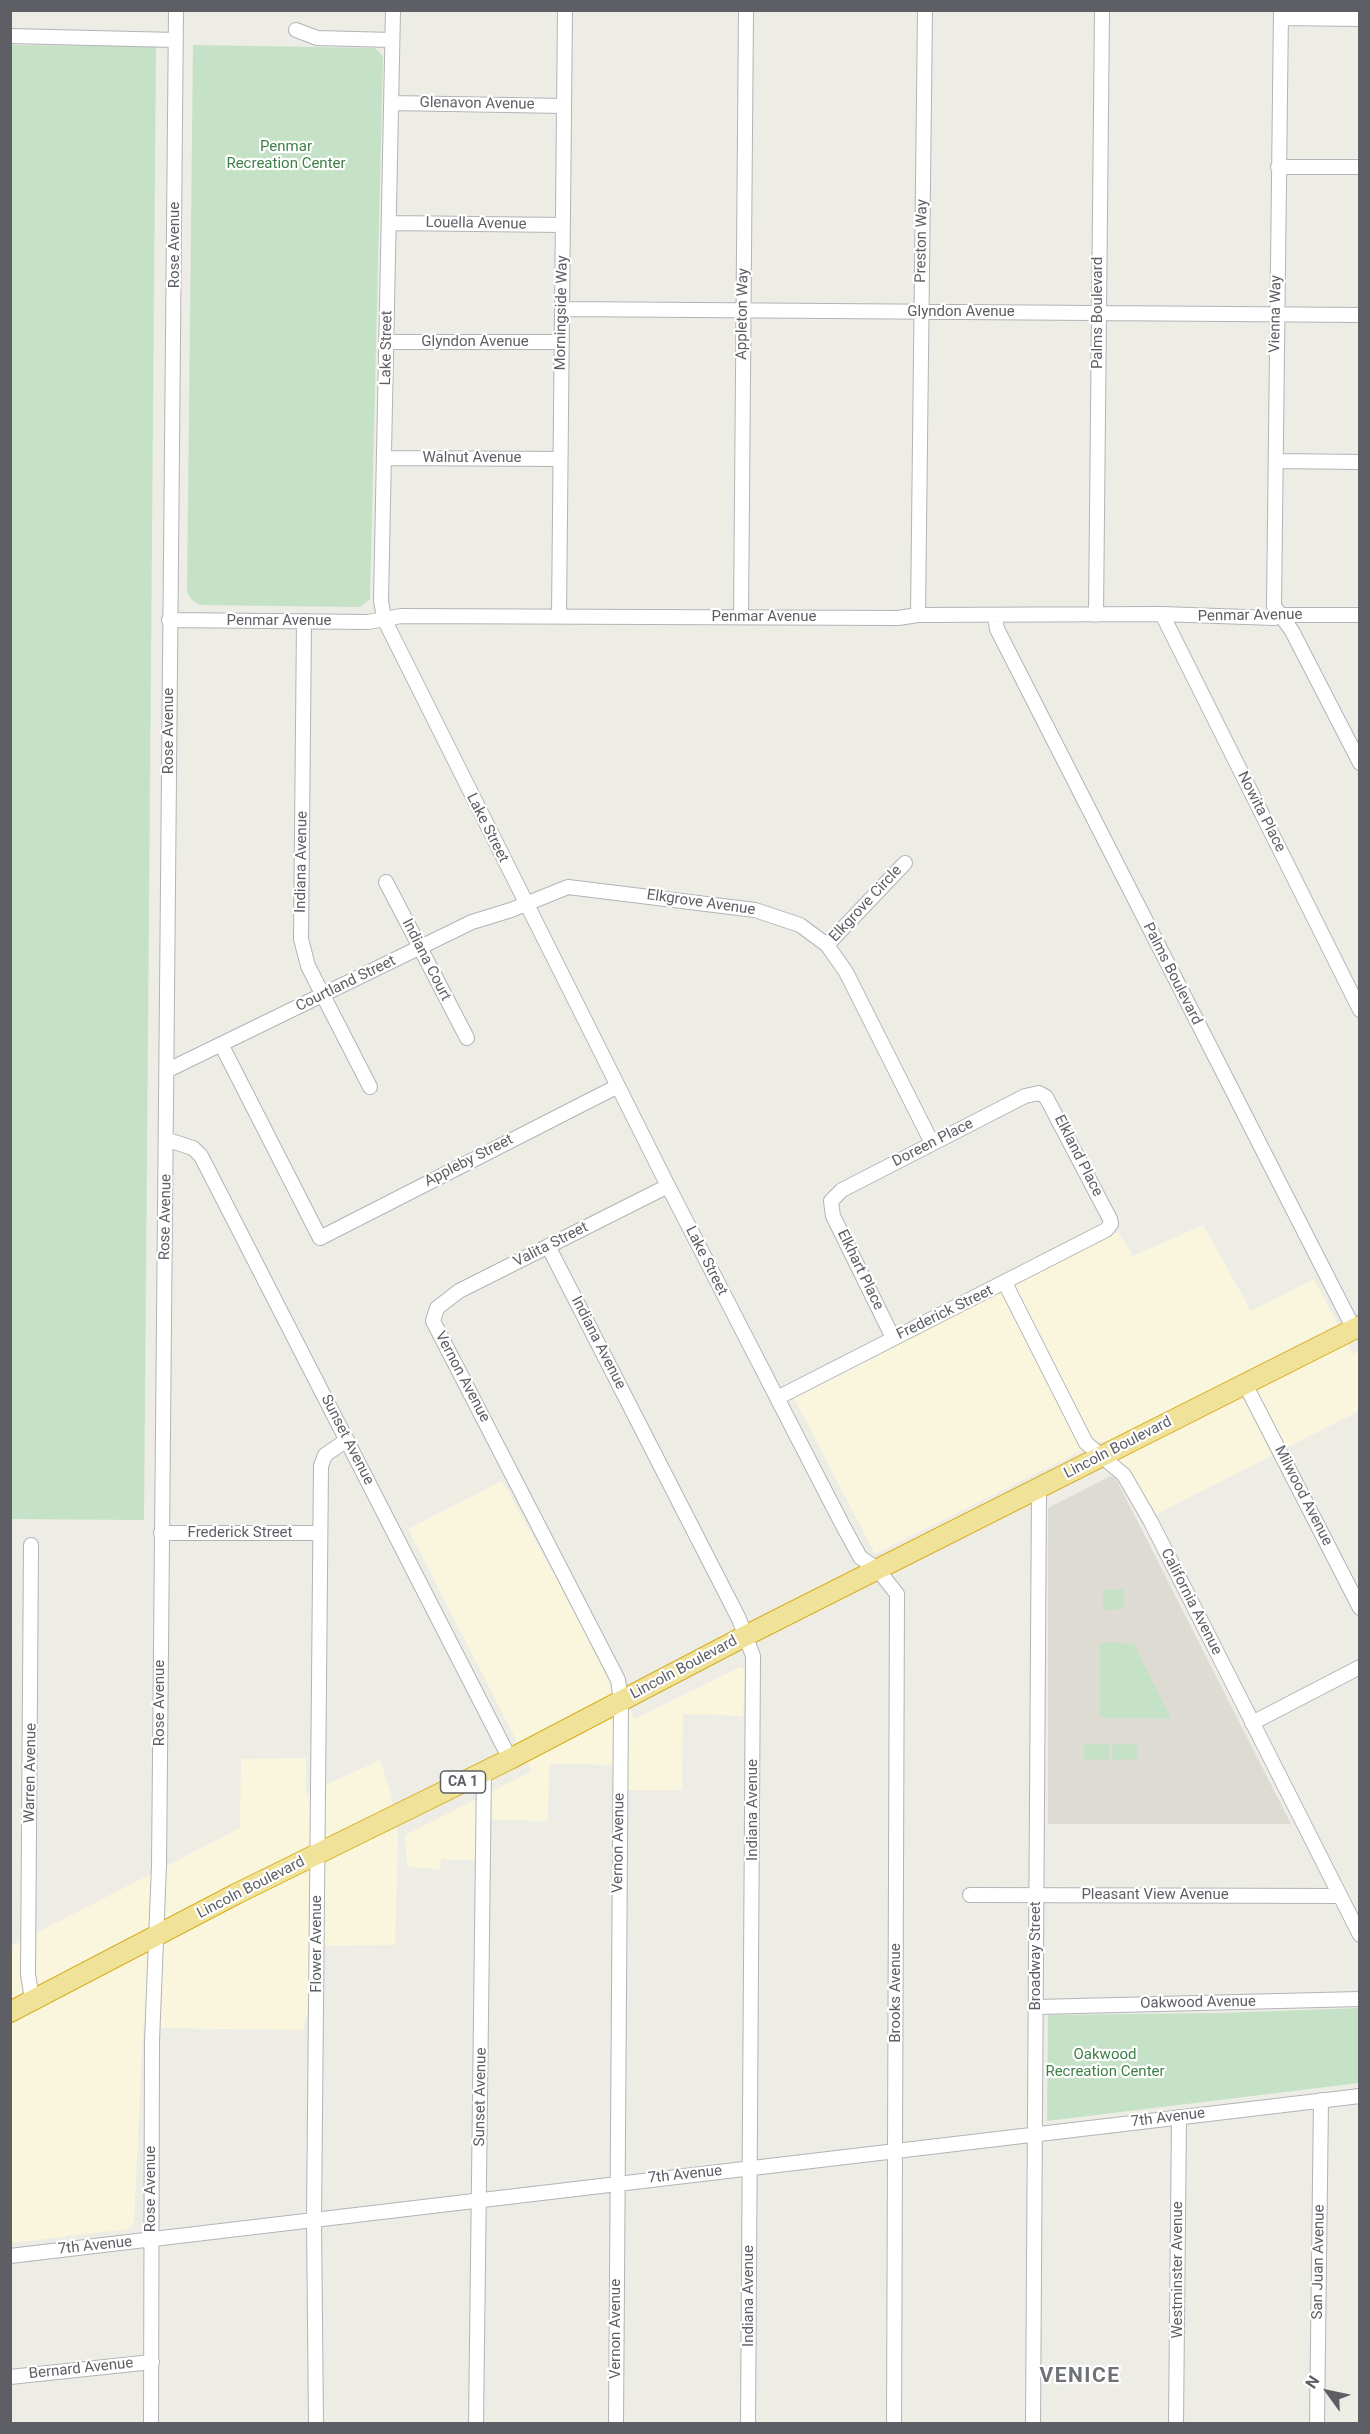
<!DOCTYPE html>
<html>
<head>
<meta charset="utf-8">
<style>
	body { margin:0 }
	#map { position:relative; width:1370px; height:2434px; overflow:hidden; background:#edece5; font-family:Roboto,sans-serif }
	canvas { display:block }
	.frame { position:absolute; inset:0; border:12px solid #5d5f64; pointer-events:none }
	.north { position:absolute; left:1298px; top:2362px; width:60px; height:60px; -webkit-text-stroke:4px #fff; paint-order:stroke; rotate:303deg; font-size:16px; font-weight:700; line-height:24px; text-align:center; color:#5d5f64 }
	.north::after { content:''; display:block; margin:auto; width:21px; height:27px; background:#5d5f64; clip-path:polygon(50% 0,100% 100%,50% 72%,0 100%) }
</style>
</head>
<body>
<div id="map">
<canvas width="1370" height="2434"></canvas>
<div class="frame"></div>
<div class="north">N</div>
</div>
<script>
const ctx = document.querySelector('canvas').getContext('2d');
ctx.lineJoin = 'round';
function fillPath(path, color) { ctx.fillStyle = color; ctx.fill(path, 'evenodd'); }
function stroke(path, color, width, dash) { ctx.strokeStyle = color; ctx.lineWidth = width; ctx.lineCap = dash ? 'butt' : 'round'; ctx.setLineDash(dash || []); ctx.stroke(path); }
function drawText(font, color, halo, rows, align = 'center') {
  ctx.font = font + ' Roboto,sans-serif'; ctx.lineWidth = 4.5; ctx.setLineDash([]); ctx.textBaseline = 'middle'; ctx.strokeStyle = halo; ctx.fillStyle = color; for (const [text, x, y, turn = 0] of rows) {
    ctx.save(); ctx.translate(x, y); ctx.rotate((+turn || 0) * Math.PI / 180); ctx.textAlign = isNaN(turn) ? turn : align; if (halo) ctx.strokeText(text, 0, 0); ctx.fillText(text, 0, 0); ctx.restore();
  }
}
const commercial = new Path2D(`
	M1203,1225L1251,1311L1314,1279L1353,1354L1359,1350V1411L1155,1515L1101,1441L875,1554L794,1398L1118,1232L1133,1256Z
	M502,1481L635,1719L740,1667L745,1670L743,1716L683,1714L682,1790H625L626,1765L549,1764L548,1821L490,1820L492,1861L441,1859L440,1869L407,1867L405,1835L532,1771L408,1529Z
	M306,1758V1794L380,1760L391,1794L398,1837L395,1945L325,1946L303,2030L143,2028L134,2223L128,2229L11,2243V1946L240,1828L241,1759Z`);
const education = new Path2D(`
	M1111,1476L1116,1479L1291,1824H1048V1508Z`);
const green = new Path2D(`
	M11,45L156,46L144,1520L11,1519Z
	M193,45L375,48L383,56L370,599L360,607L200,605L191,599L187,592Z
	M1123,1589L1124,1609L1103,1610V1590Z
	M1103,1642L1134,1644L1171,1719L1103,1718L1100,1715V1645Z
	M1084,1744H1109V1759L1084,1760Z
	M1112,1744H1137V1759L1112,1760Z
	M1359,2008V2083L1047,2121L1048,2015L1221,2013Z`);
const minor = new Path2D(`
	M393,10L381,600L384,619L668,1186L842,1524L860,1557L878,1570L897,1594L894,2424
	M1281,10L1274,606L1292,631L1360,763
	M1281,18L1360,19
	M296,30L317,38L392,40
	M10,36L176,40
	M391,103L564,106
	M1278,167H1360
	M389,223L563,225
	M563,309L1360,315
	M387,342H562
	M384,458L560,459
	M1276,461L1360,462
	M1162,614L1360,1010
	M559,615L565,10
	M918,615L925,10
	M1096,615L1102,10
	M741,617L746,10
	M995,617L997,629L1354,1329
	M169,620L368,622L401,616L898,618L918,615L1162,614L1274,618L1281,615H1360
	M304,621L301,939L308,966L370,1087
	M386,882L467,1038
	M827,945L905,863
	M222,1046L320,1238L618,1086
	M168,1070L472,922L511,910L568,887L755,910L800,925L827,945L846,972L932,1143
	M168,1140L193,1148L201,1156L510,1759
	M548,1246L739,1619L753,1656L748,2424
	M1005,1283L1086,1443L1124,1475L1151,1522L1360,1935
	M1245,1384L1360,1608
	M777,1398L1106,1230L1111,1224L1110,1219L1046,1097L1039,1093L1025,1096L842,1190L831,1201L833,1216L893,1338
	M161,1533H320
	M31,1545L28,1974L32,2000
	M1252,1723L1360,1667
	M970,1895L1340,1896
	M1037,2007L1360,1999
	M10,2256L1360,2096
	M10,2377L152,2362
	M151,2424L152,2041L159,1865L176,10
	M316,2424L314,2220L321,1466L325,1455L347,1440
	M476,2424L484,1771
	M616,2424L621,1701L618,1680L433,1321L437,1308L459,1291L668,1186
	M1033,2424L1039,1489
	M1176,2424L1179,2117
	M1317,2424L1321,2100`);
const highway = new Path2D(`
	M10,2012L236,1894L510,1759L747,1635L1360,1326`);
const shields = [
	[463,1782,45]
];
const shieldNames = [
	["CA 1",463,1782]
];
const streetNames = [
	["Glenavon Avenue",477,104,1],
	["Louella Avenue",476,224,1],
	["Preston Way",922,241,-89],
	["Rose Avenue",175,245,-90],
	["Glyndon Avenue",961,312],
	["Morningside Way",562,313,-89],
	["Palms Boulevard",1098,313,-90],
	["Appleton Way",743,314,-89],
	["Vienna Way",1276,314,-89],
	["Glyndon Avenue",475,342],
	["Lake Street",387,348,-89],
	["Walnut Avenue",472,458],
	["Penmar Avenue",1250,616,-1],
	["Penmar Avenue",764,617],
	["Penmar Avenue",279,621],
	["Rose Avenue",169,731,-90],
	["Nowita Place",1261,812,63],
	["Lake Street",487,828,63],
	["Indiana Avenue",302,862,-89],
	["Elkgrove Avenue",701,903,8],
	["Elkgrove Circle",866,904,-47],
	["Indiana Court",426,960,63],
	["Palms Boulevard",1172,974,63],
	["Courtland Street",346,984,-26],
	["Doreen Place",933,1143,-27],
	["Elkland Place",1078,1156,63],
	["Appleby Street",469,1161,-27],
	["Rose Avenue",166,1217,-89],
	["Valita Street",551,1245,-27],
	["Lake Street",706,1261,63],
	["Elkhart Place",860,1270,64],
	["Frederick Street",945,1313,-26],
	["Indiana Avenue",598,1343,63],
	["Vernon Avenue",462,1377,62],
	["Sunset Avenue",347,1440,63],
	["Lincoln Boulevard",1118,1448,-27],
	["Milwood Avenue",1303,1496,63],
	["Frederick Street",240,1533],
	["California Avenue",1191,1602,63],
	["Lincoln Boulevard",684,1668,-28],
	["Rose Avenue",160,1703,-90],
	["Warren Avenue",31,1773,-89],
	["Indiana Avenue",753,1810,-90],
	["Vernon Avenue",619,1843,-89],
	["Lincoln Boulevard",251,1888,-27],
	["Pleasant View Avenue",1155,1895],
	["Flower Avenue",317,1944,-90],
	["Broadway Street",1036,1956,-90],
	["Brooks Avenue",896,1993,-90],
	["Oakwood Avenue",1198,2003,-1],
	["Sunset Avenue",481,2097,-89],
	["7th Avenue",1168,2118,-7],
	["7th Avenue",685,2175,-6],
	["Rose Avenue",151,2189,-90],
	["7th Avenue",95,2246,-6],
	["San Juan Avenue",1319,2262,-89],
	["Westminster Avenue",1178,2270,-90],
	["Indiana Avenue",749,2296,-90],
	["Vernon Avenue",616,2329,-90],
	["Bernard Avenue",81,2369,-6]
];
const parkNames = [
	["Penmar",286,147],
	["Recreation Center",286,164],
	["Oakwood",1105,2055],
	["Recreation Center",1105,2072]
];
const districtNames = [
	["VENICE",1080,2377]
];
fillPath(commercial, '#faf6de');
fillPath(education, '#dddbd3');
fillPath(green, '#c5e2c7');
stroke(minor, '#b2b4b8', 16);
stroke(highway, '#d8ad1b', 22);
stroke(minor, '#fff', 14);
stroke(highway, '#f0e299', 20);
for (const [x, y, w] of shields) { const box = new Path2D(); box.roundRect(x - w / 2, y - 11, w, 22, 4.5); ctx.fillStyle = '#fff'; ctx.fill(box); stroke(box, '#5d5f64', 1.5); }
drawText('bold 14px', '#5d5f64', null, shieldNames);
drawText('15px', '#5d5f64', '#fff', streetNames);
drawText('15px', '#3f8048', '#fff', parkNames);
ctx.letterSpacing = '1.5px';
drawText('bold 21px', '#6e7176', '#fff', districtNames);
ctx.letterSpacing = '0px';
</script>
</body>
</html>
